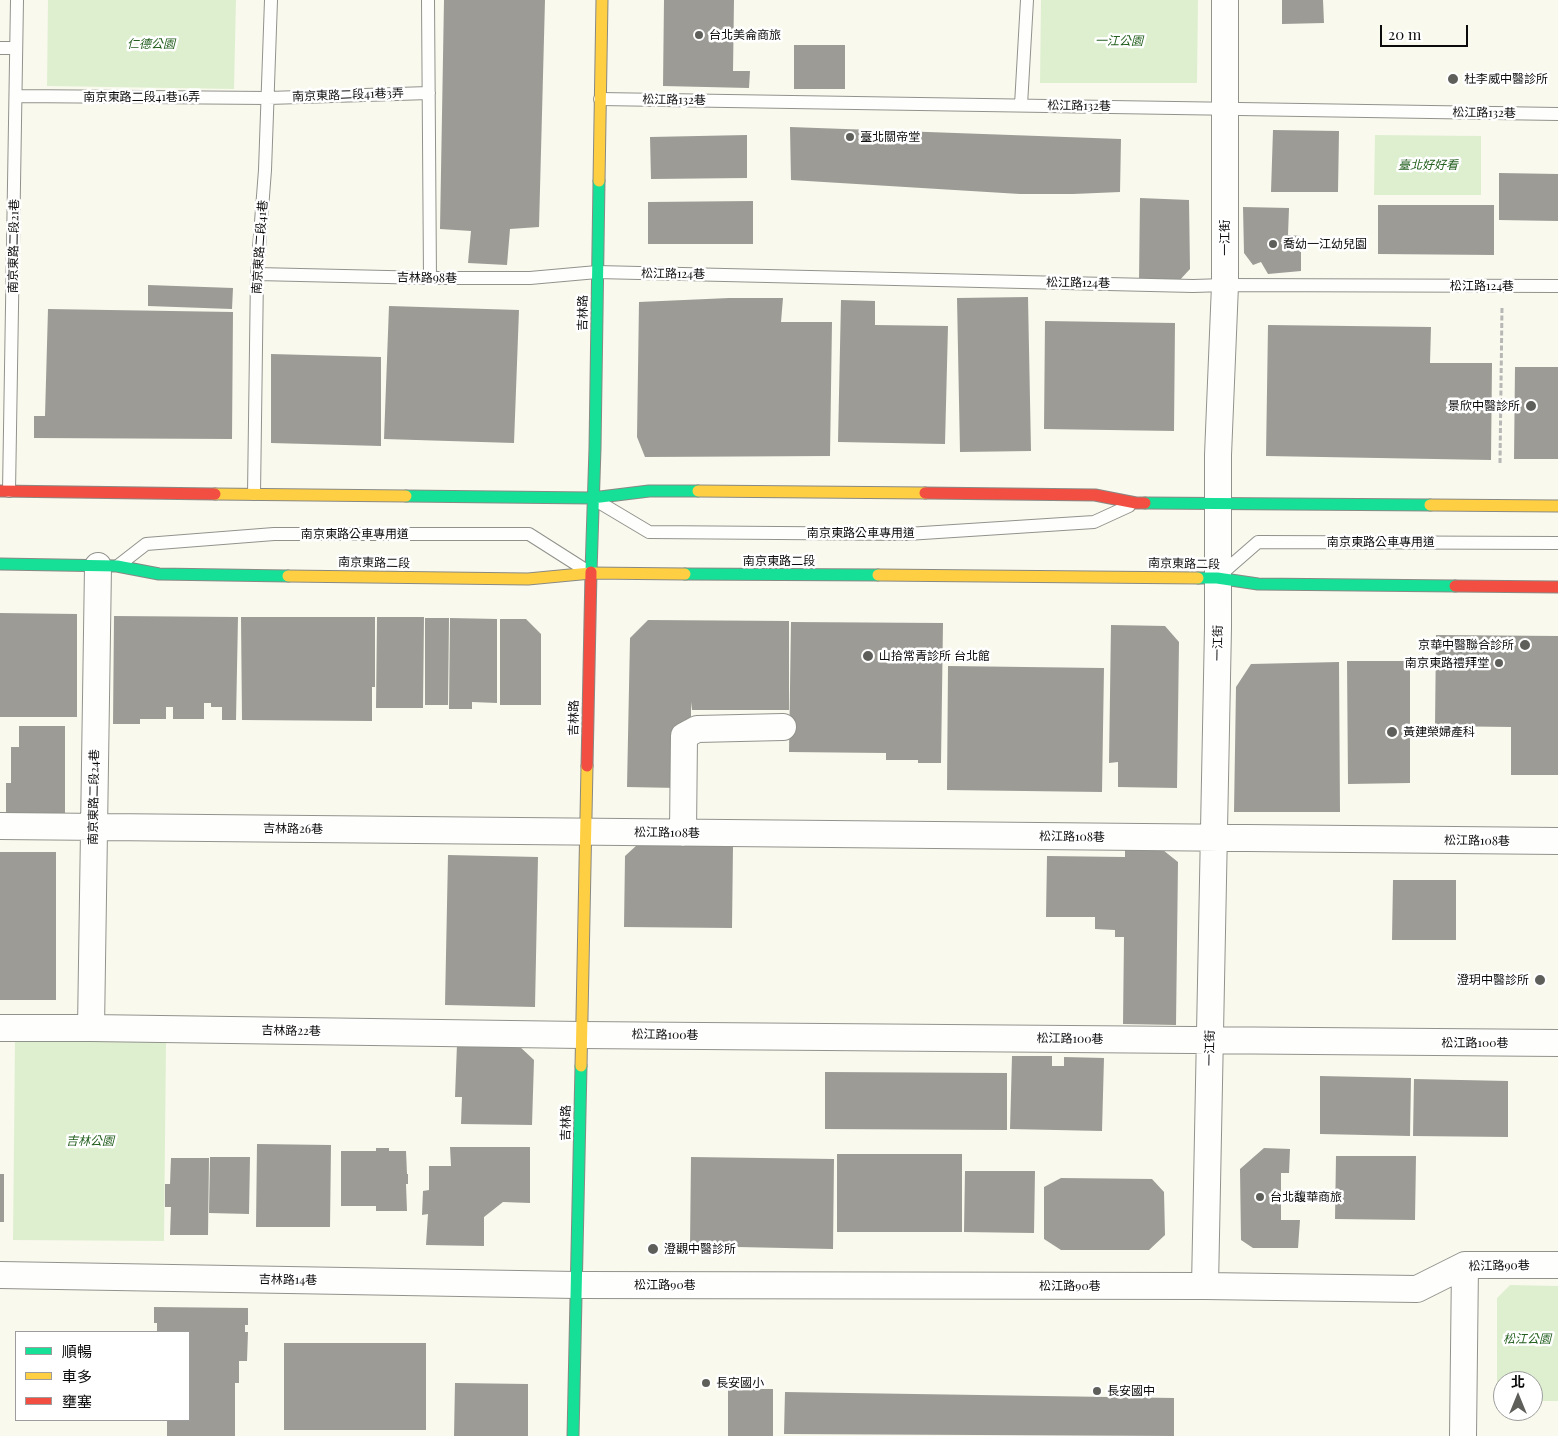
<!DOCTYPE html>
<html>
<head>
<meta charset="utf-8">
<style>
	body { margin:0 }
	#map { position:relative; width:1558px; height:1436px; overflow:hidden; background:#f9f9ee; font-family:"Playfair Display","Noto Sans TC",serif }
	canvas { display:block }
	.legend { position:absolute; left:15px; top:1331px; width:175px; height:90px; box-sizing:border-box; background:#fff; border:1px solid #9d9d9d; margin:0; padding:6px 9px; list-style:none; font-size:15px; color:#0b0b0b }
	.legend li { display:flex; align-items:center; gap:10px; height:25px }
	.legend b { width:25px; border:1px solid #9d9d9d }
	.north { position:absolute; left:1493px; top:1371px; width:50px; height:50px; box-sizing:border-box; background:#fff; border:1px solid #9d9d9d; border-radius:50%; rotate:0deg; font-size:14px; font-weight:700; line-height:20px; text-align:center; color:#0b0b0b }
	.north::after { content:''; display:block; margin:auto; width:18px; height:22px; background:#5e5e5a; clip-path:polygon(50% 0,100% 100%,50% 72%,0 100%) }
	.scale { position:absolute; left:1380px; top:25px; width:88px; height:22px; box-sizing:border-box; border:2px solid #0b0b0b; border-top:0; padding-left:6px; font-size:15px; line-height:18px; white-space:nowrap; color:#0b0b0b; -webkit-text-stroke:4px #fff; paint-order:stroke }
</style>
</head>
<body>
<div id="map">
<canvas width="1558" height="1436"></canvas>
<ul class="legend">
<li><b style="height:6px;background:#16e098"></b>順暢</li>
<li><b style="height:6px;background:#ffcf43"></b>車多</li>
<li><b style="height:6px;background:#f24e42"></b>壅塞</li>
</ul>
<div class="north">北</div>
<div class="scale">20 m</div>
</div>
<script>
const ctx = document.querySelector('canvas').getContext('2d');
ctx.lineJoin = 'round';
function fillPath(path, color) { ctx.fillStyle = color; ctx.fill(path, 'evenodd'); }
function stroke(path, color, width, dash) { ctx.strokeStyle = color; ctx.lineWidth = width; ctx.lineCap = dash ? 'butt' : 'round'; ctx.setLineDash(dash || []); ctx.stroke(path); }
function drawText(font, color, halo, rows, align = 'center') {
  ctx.font = font + ' "Playfair Display","Noto Sans TC",serif'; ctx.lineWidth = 5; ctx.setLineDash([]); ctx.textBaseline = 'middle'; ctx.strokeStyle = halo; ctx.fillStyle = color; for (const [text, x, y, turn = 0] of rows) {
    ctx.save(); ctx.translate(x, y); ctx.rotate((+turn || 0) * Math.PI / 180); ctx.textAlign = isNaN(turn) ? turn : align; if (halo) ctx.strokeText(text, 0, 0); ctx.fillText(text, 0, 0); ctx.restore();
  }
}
const green = new Path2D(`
	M48,0H236L234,89L47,86Z
	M1041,0H1198L1197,83H1040Z
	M1375,135L1481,136V195H1374Z
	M15,1040L166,1042L164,1241L13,1240Z
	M1510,1285L1558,1286V1401H1533V1381H1503V1391L1497,1384V1298Z`);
const building = new Path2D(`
	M444,0H545L539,227L510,229L507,265L468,263L471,231L440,229Z
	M664,0H734L733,71H750L749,88L663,86Z
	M1282,0H1323L1324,23L1282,24Z
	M794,45H845V89H794Z
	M790,127L1121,139L1120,192L1073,194H1020L791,180Z
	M1273,130L1339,131L1338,192H1271Z
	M747,135V178L651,179L650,137Z
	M1499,173L1558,174V221L1499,220Z
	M1140,198L1189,200L1190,269L1178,282L1139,281Z
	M753,201V244H648V202Z
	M1378,205H1494V255L1378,254Z
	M1243,207L1289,208L1288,235L1301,236V271L1268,274L1261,262L1253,265L1244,253Z
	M148,285L233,288L232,309L148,306Z
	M1028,297L1031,451L960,452L957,298Z
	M729,298H783L781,322H832L830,456L645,457L637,437L639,302Z
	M841,300L875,301V325L948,326L945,444L838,442Z
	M389,306L519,310L514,443L384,439Z
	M48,309L233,312L232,439L34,438V416H45Z
	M1045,321L1175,323L1174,431L1044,429Z
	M1268,325L1431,327L1430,363H1492L1491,460L1266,456Z
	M271,354L381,357V446L271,443Z
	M1515,367H1558V459H1514Z
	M0,613L77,614V717H0Z
	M114,616L238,617L236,720H222V707H211V703H204V719H173V707H166V719H140V724H113Z
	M241,617H375V687H372V721L242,720Z
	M377,617H424L423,708H376Z
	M425,618H449L448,705H425Z
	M450,618L497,619V703L472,702V709H449Z
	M500,619H526L541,634V705H500Z
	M648,620L789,621V710H692L691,702V725L678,788L627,787L630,638Z
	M791,622L943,623L941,763H918V760H886V753L789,752Z
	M1111,625L1165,626L1179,642L1177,788L1118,787V762L1109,763Z
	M1436,635L1558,636V775H1511V727L1435,726Z
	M1347,661H1410V783L1348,784Z
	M1339,662L1340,812H1234L1236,687L1251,664Z
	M948,666L1104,668L1102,792L947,790Z
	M19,726H65V814L6,813V783H11V747H19Z
	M637,845L733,846L732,928L624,927L625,856Z
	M1125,850H1163L1178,862L1176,1025L1123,1024L1124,937H1115V930L1095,929V917H1046L1047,856L1125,857Z
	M0,852H56V1000H0Z
	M448,855L538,857L535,1007L445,1005Z
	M1393,880H1456V940H1392Z
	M457,1044L518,1045L534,1060L532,1125L461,1124L462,1097H455Z
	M1012,1056H1052V1066H1064V1057L1104,1058L1102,1131L1010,1129Z
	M825,1072L1007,1073V1130L825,1129Z
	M1320,1076L1411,1078L1410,1136L1320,1134Z
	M1414,1079L1508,1081V1137L1413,1136Z
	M257,1144L331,1145L330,1227H256Z
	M450,1147H530V1203L503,1202L484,1217V1246L426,1245L428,1214L422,1215L423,1191L429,1190V1166H451Z
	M376,1148H389V1151H406L407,1174H408V1184H406L407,1211H376V1206H341V1151H376Z
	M1264,1148L1290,1149L1289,1173H1281V1220H1300L1298,1248H1253L1241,1240L1240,1169Z
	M837,1154H962V1232H837Z
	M1336,1156H1416L1415,1220L1335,1219Z
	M210,1157H250L249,1214L209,1213Z
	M691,1157L834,1159L833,1249L690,1246Z
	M171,1158H209L208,1235H170L171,1207H165V1184H170Z
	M965,1171H1035L1034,1233L964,1232Z
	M0,1174H4V1222H0Z
	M1061,1178L1152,1179L1164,1192L1165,1235L1149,1250H1061L1044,1239V1187Z
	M154,1307L248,1308V1325H245V1332H248L247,1361H239V1383H235V1436H167V1420H189V1332H157V1323H154Z
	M284,1343H426V1430H284Z
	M455,1383L528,1384V1436H454Z
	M728,1389H773V1436H728Z
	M785,1392L1174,1398V1436L784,1434Z`);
const path = new Path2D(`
	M1500,463L1502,307`);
const lane = new Path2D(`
	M428,0L430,278
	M0,48H16
	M16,96L268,98L429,93
	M600,99L1558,114
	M1021,105L1027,0
	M257,274L430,278H530L597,272L1193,286L1225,285L1558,286
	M9,491L17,0
	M254,494L257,274L265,170L271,0
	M597,501L649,532L907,534L1094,522L1129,506
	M119,565L146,544L274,534H529L584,569
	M1219,576L1258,542L1558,543`);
const street = new Path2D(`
	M0,826L1558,841
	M683,833L684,736L697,729L783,727
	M0,1028H91L581,1035L1558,1043
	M91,1028L98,566
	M0,1275L576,1285L1205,1286L1417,1289L1465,1265H1558
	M1205,1286L1218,627V455L1225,285V0
	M1463,1436L1465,1265`);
const fast = new Path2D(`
	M406,496L592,498L649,491H698
	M1145,503L1430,505
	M0,564L117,566L159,574L288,576
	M591,572L595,448L599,181
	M685,574L878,575
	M1198,578H1217L1258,584L1455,586
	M573,1436L581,1066`);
const slow = new Path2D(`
	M599,181L602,0
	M698,491L925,493
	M215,494L406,496
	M1430,505L1558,506
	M878,575L1198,578
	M288,576L528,579L591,573L685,574
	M581,1066L587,766`);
const jam = new Path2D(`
	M0,491L215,494
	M925,493L1095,495L1136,503H1145
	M1455,586L1558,587
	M587,766L591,572`);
const markers = [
	[699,35,5,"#5e5e5a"],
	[1453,79,6,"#5e5e5a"],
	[850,137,5,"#5e5e5a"],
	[1273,244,5,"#5e5e5a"],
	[1531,406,6,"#5e5e5a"],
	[1525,645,6,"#5e5e5a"],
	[868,656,6,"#5e5e5a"],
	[1499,663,5,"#5e5e5a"],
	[1392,732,6,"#5e5e5a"],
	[1540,980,6,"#5e5e5a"],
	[1260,1197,5,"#5e5e5a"],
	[653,1249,6,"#5e5e5a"],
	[706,1383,5,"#5e5e5a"],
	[1097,1391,5,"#5e5e5a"]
];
const poiNames = [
	["台北美侖商旅",709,35],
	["杜李威中醫診所",1464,79],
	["臺北關帝堂",860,137],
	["喬幼一江幼兒園",1283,244],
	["景欣中醫診所",1520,406,"right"],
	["京華中醫聯合診所",1514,645,"right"],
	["山拾常青診所 台北館",879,656],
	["南京東路禮拜堂",1489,663,"right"],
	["黃建榮婦產科",1403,732],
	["澄玥中醫診所",1529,980,"right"],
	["台北馥華商旅",1270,1197],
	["澄觀中醫診所",664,1249],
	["長安國小",716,1383],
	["長安國中",1107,1391]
];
const parkNames = [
	["一江公園",1119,41],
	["仁德公園",151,44],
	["臺北好好看",1428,165],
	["吉林公園",90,1141],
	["松江公園",1527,1339]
];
const streetNames = [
	["南京東路二段41巷3弄",348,95,-2],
	["南京東路二段41巷16弄",142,97],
	["松江路132巷",674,100,1],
	["松江路132巷",1079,106,1],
	["松江路132巷",1484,113,1],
	["一江街",1225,238,-90],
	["南京東路二段21巷",14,246,-89],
	["南京東路二段41巷",260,247,-86],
	["松江路124巷",673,274,1],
	["吉林路98巷",427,278,1],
	["松江路124巷",1078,283,1],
	["松江路124巷",1482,286],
	["吉林路",583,313,-89],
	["南京東路公車專用道",861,533],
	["南京東路公車專用道",355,534],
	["南京東路公車專用道",1381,542],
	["南京東路二段",779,561],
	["南京東路二段",374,563,1],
	["南京東路二段",1184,564,1],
	["一江街",1218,643,-89],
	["吉林路",574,718,-89],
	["南京東路二段24巷",94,797,-89],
	["吉林路26巷",293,829,1],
	["松江路108巷",667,833,1],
	["松江路108巷",1072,837,1],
	["松江路108巷",1477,841,1],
	["吉林路22巷",291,1031,1],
	["松江路100巷",665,1035,1],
	["松江路100巷",1070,1039,1],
	["松江路100巷",1475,1043],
	["一江街",1210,1048,-89],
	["吉林路",566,1123,-89],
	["松江路90巷",1499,1266,-1],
	["吉林路14巷",288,1280,1],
	["松江路90巷",665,1285],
	["松江路90巷",1070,1286]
];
fillPath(green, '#deefcf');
fillPath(building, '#9c9b95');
stroke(lane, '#92928d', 14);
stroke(street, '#92928d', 28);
stroke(fast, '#898984', 13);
stroke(slow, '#898984', 13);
stroke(jam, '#898984', 13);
stroke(path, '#b7b7b5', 3, [5, 2.5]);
stroke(lane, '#fefefc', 12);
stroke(street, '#fefefc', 26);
stroke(fast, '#16e098', 11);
stroke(slow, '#ffcf43', 11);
stroke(jam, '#f24e42', 11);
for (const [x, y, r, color] of markers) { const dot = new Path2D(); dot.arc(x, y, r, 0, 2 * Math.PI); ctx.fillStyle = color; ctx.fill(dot); stroke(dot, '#fff', 2); }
drawText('12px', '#0b0b0b', '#fff', poiNames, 'left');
drawText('italic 12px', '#235f1e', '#fff', parkNames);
drawText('12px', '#0b0b0b', '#fff', streetNames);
</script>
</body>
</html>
